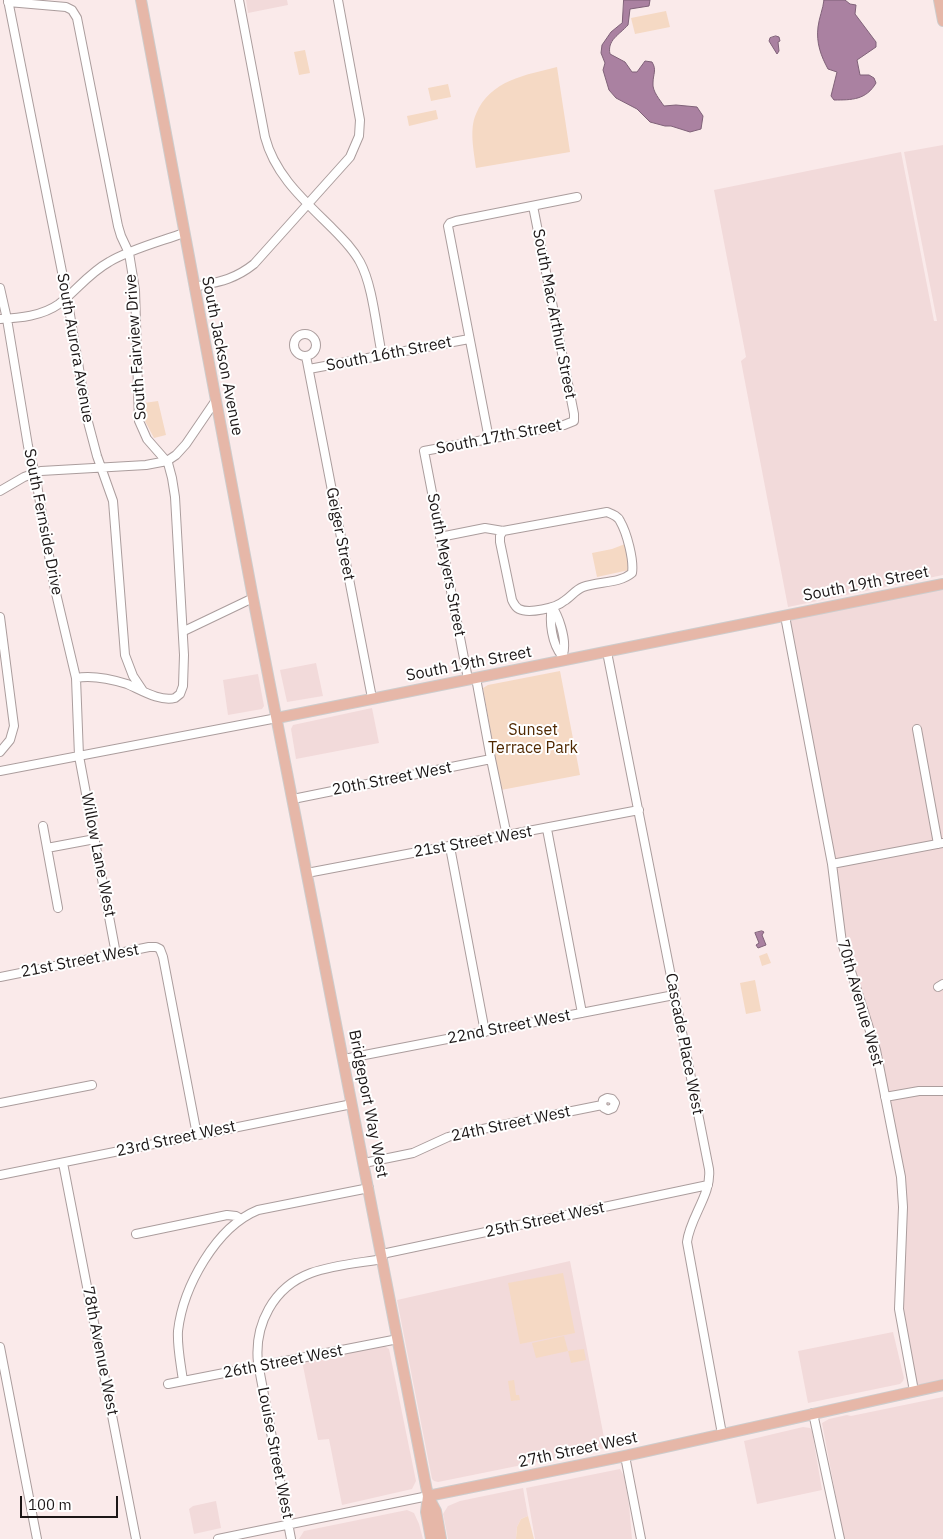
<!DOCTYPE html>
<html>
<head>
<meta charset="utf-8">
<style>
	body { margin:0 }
	#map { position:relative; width:943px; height:1539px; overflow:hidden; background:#faeaea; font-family:"IBM Plex Sans",sans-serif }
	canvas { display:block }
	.scale { position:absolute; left:20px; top:1496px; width:98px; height:22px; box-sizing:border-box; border:2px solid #1c1717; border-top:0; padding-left:6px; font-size:15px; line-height:18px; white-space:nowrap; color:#1c1717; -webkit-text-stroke:4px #fff; paint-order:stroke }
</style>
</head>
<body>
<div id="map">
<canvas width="943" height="1539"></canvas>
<div class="scale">100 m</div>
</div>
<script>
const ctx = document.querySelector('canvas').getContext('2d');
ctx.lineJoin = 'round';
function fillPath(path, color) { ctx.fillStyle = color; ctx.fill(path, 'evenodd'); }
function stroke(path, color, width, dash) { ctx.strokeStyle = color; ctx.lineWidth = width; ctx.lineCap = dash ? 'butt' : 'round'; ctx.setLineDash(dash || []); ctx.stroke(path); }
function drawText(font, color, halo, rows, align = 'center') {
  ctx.font = font + ' "IBM Plex Sans",sans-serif'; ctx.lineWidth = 4; ctx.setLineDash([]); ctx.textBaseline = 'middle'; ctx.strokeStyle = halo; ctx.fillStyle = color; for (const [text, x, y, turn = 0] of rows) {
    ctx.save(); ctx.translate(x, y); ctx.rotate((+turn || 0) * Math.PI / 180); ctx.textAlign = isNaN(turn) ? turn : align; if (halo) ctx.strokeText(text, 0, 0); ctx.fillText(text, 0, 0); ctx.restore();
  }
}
const built = new Path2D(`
	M246,0H287L288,5L248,13Z
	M943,145V575L788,607L741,361L746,357L714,190L901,152L934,321H937L904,152Z
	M943,584V1385L914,1391L902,1333L903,1207L878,1058L846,959L786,616Z
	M316,663L323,696L287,702L280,670Z
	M258,674L264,706L262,709L228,715L223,680Z
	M372,708L379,743L296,759L291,729L293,725Z
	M570,1261L606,1448L438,1482L434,1481L432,1479L397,1300Z
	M893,1332L904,1378L903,1381L900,1384L808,1403L798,1351Z
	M383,1345L389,1349L416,1481L412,1489L342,1505L329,1439L318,1440L302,1361Z
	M943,1397V1539H835L829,1509L838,1508L822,1423L829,1419L847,1415L851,1416Z
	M803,1427L810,1428L812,1431L822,1490L757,1504L744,1441Z
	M620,1469L624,1476L629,1505L632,1539H535L526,1488Z
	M523,1488L528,1516L521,1519L517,1527L516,1539H448L443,1514L448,1506L460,1501Z
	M216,1501L221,1528L194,1534L189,1509L193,1506Z
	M407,1510L414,1513L419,1524L423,1539H299L304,1531Z`);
const green = new Path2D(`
	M666,11L670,27L635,34L631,18Z
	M305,50L310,73L299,75L294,52Z
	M557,67L570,152L476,168C474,152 469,129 476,114C490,80 526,75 557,67Z
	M448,84L451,97L431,101L428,88Z
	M436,110L438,119L409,126L407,116Z
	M158,401L166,435L154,438L145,421L144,403Z
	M625,544L629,562V570L597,577L592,553L612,549Z
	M560,671L580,775L501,790L483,688L488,685Z
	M767,953L771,963L762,966L759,956Z
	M755,980L761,1011L746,1014L740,983Z
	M563,1273L575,1333L520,1344L508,1283Z
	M564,1336L568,1351L584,1349L586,1360L571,1363L568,1351L536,1358L532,1343Z
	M514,1380L516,1395H519L520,1400L511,1401L508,1381Z
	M528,1516L534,1539H516L517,1527L521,1519Z`);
const water = new Path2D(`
	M624,0H650L649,6L630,9L628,25C619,35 607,40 610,54L625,62L632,72H637L645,61L652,62C657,70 653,74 653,83C652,91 660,100 664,106L676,105L697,107L703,116L701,129L690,132L671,126H665L650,122L637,109L616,98L609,90L603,70L605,63L601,53L602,45L611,32L622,23Z
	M824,0H845L850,4L856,5L855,14L876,42V47L857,60L860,75H869L874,78L876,83C866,100 852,100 834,100L831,96L837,72L828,69C821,56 816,43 818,27C819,18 823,9 824,0Z
	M776,36L779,37L780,41L778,42L779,51L777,54L769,41L770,38Z
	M762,931L764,932L762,935L766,945L758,948L756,945L759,943L755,933Z`);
const minor = new Path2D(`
	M8,0L67,297L88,422L97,456L113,501L125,655L133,676L143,691
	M239,0L265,137C275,176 306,202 333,229C343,239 353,249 360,262C373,286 376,327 382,355
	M8,2L66,7L72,10L77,18L118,226L121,236L129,253L135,290L139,421L147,439L168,463L172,478L175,497L184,655L183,686L180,694L175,698C160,702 141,690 127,684C111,679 92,675 76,678
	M194,287C218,282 234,280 254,264L350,157L359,136L360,120L338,0
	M0,288L7,319L28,446L36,479L54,585L76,678L79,756L116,954
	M0,319C20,318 42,316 59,304C76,291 89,273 109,262C131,249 159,242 184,233
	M294 345a11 11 0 1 1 22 0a11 11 0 1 1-22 0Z
	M306,356L372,698
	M309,369L469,339
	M489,439L448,226L450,223L456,221L577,197
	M0,491L24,477L41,471L146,465L167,461L176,455L186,444L216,400
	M440,537L485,528L503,531L607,512C612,514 618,516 620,521C627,533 634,560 632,573C619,584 598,581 583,587C575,590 571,597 564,601C556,608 529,614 519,609C515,607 514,604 512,600L500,542V536L503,531
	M552,607C559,616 565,637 564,648C564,653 562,655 563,660
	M552,607C549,622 552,644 562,656
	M785,616L832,864L842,943L876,1050L901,1177L903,1207L899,1309L914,1391
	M0,617L14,726L10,740L0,752
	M184,631L253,598
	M607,652L709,1169C712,1194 690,1217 687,1242L722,1434
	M476,678L491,759L507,836
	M468,679L424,451L564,425L574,421V414L533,206
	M917,729L938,844
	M0,771L277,718
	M293,799L491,759
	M43,826L58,908
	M547,829L582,1013
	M450,847L485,1032
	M47,848L95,839
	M832,864L943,843
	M307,873L639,810
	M0,977L149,947H156L160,949L163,957L197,1135
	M938,987L943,984
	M344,1059L674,995
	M885,1097L919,1091H943
	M0,1103L92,1085
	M63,1163L136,1539
	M364,1163L413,1153L448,1137L463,1133L602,1105L604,1108L608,1110L613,1108L615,1103L612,1099L607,1098L603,1100L602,1105
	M0,1175L352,1104
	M136,1234L227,1215L236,1216L241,1219
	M382,1254L708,1185
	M0,1347L37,1539
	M183,1381C181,1365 177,1347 178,1331C183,1287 216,1227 258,1210L369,1188
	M168,1384L398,1339
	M813,1413L840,1539
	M625,1456L641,1539
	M218,1539L428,1496
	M291,1539L258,1363C254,1325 273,1287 311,1273C333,1265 359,1263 383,1259`);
const major = new Path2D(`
	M141,0L253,598L428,1496L436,1511L441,1539
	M939,0L943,21
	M277,718L943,584
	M428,1496L625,1456L943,1385
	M428,1496L426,1512L431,1539`);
const streetNames = [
	["South Mac Arthur Street",554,314,79],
	["South Fairview Drive",136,347,-94],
	["South Aurora Avenue",75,348,80],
	["South 16th Street",389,354,-11],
	["South Jackson Avenue",222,356,79],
	["South 17th Street",499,437,-11],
	["South Fernside Drive",43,522,79],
	["Geiger Street",340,534,79],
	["South Meyers Street",446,565,79],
	["South 19th Street",866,584,-11],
	["South 19th Street",469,664,-11],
	["20th Street West",392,779,-11],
	["21st Street West",473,842,-10],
	["Willow Lane West",98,855,79],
	["21st Street West",80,961,-11],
	["70th Avenue West",860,1003,74],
	["22nd Street West",509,1027,-11],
	["Cascade Place West",684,1044,79],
	["Bridgeport Way West",368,1104,79],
	["24th Street West",511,1124,-12],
	["23rd Street West",176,1139,-12],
	["25th Street West",545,1220,-12],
	["78th Avenue West",100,1351,79],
	["26th Street West",283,1362,-11],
	["27th Street West",578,1450,-12],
	["Louise Street West",275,1453,79]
];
const parkNames = [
	["Sunset",533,730],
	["Terrace Park",533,748]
];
fillPath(built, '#f2dada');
fillPath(green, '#f5d9c4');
fillPath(water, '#aa81a1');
stroke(water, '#7f6178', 1);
stroke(minor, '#ab9d9d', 10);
stroke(major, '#cdcccc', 12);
stroke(minor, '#fff', 8);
stroke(major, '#e6b7a8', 10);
drawText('16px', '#1c1717', '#fff', streetNames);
drawText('16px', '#502800', '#fff', parkNames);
</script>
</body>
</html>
